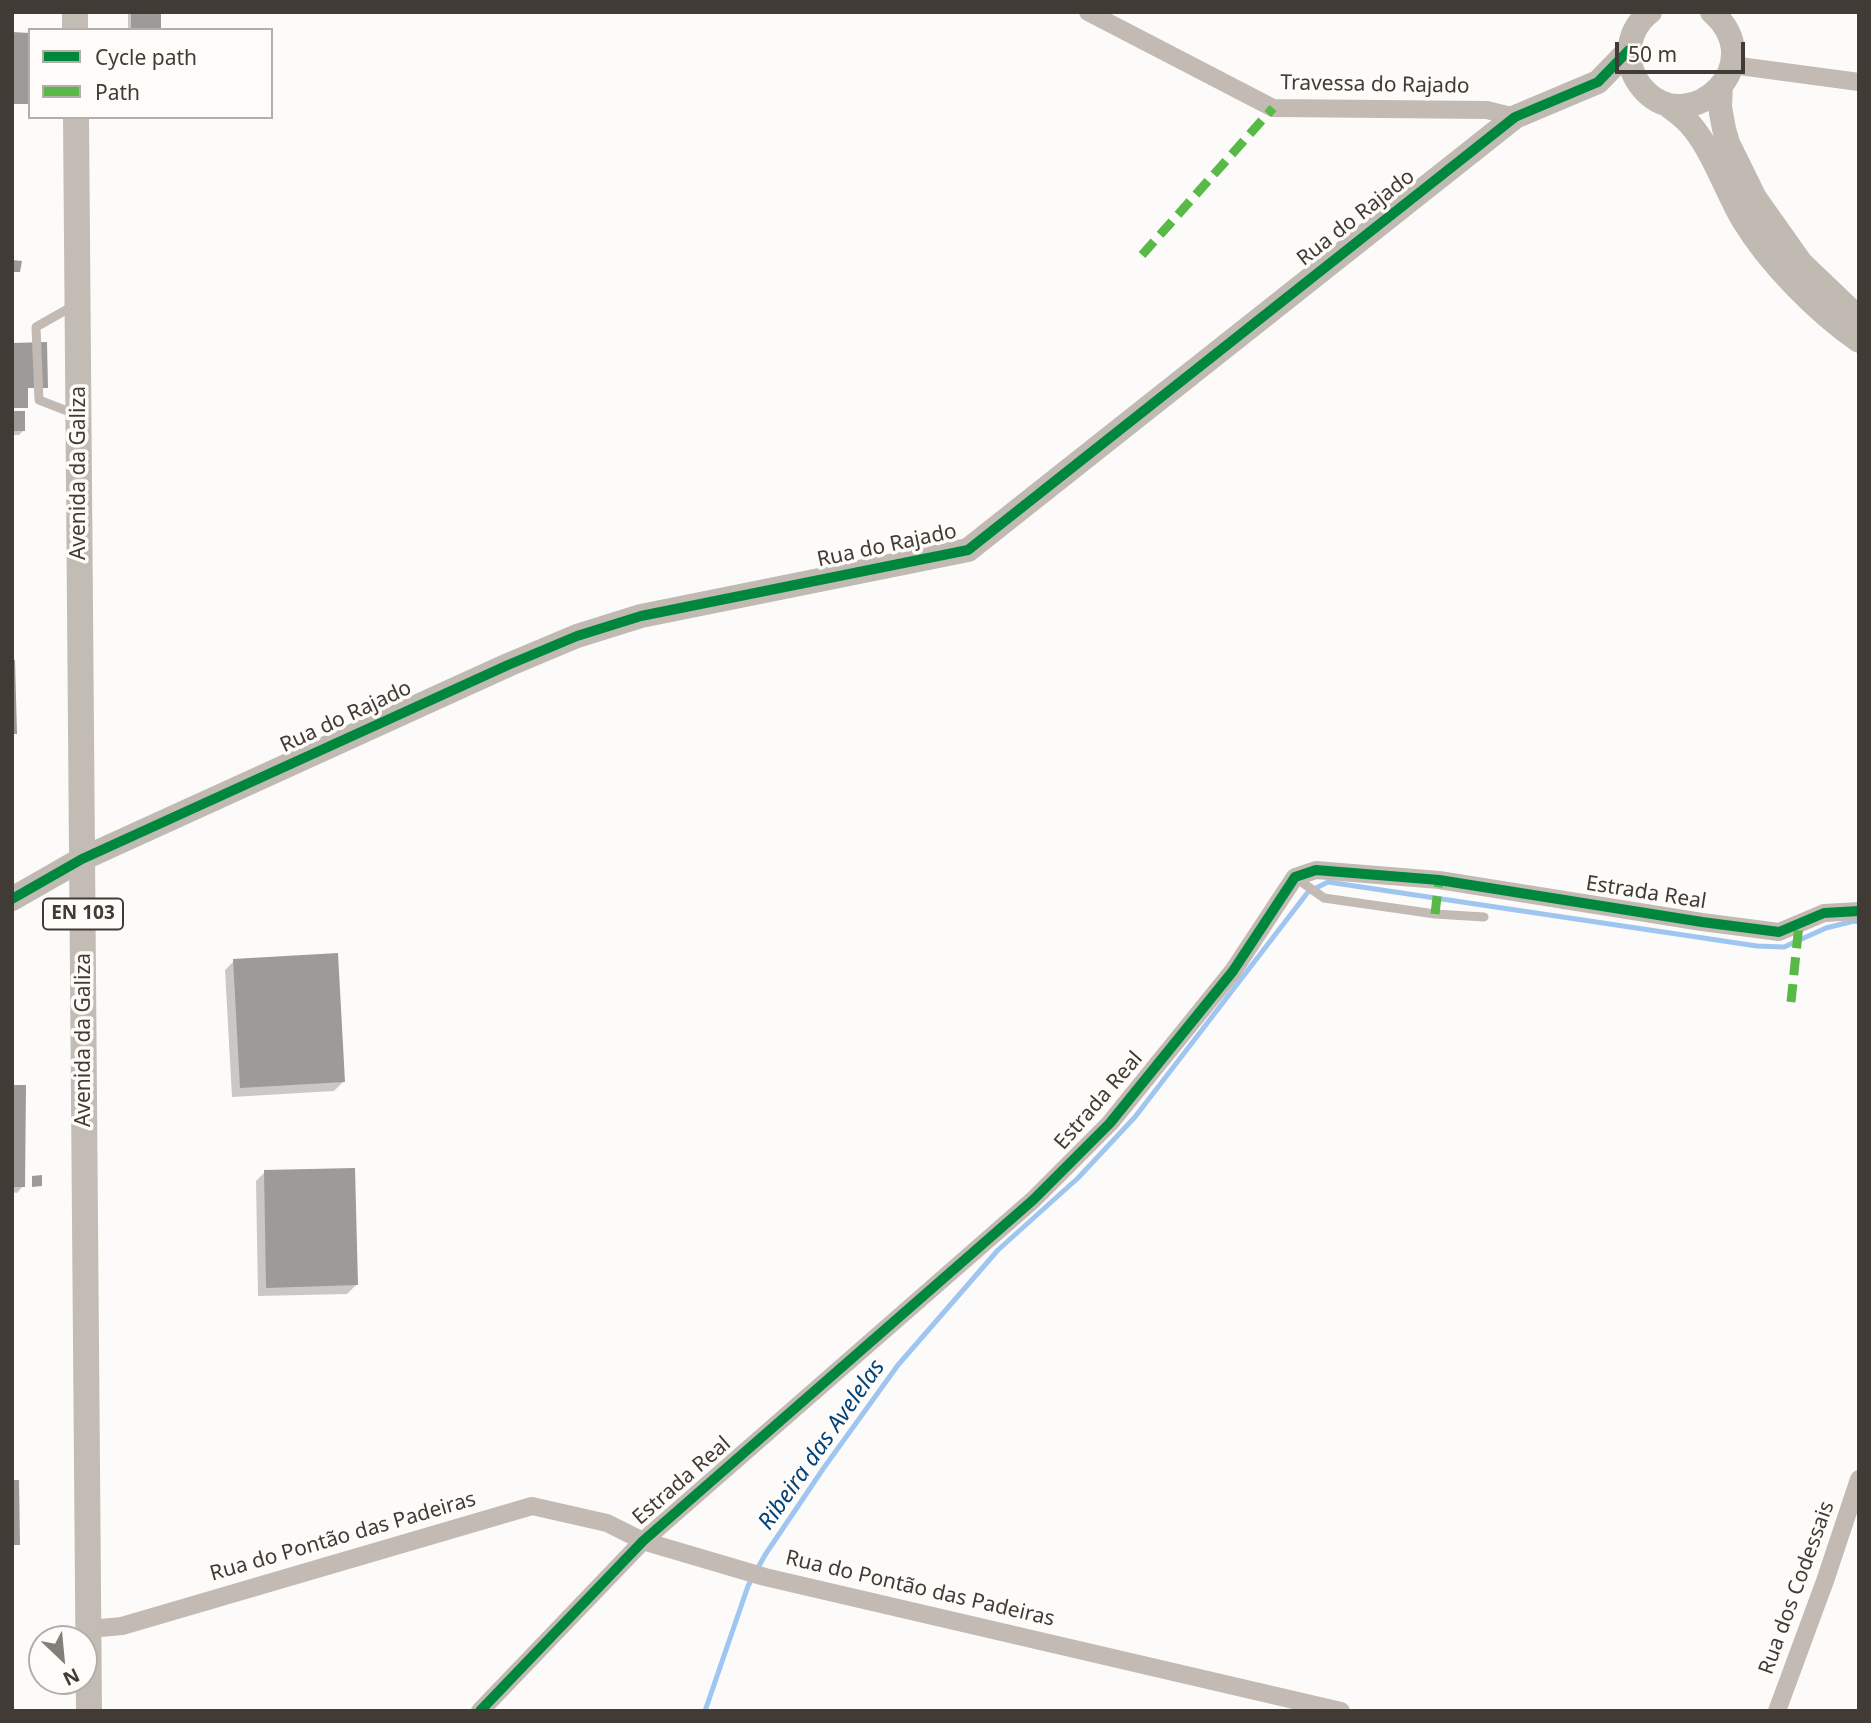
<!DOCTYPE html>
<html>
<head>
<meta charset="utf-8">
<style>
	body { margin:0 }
	#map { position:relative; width:1871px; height:1723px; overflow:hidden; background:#fdfbf9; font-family:"Noto Sans",sans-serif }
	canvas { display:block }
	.frame { position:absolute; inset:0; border:14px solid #403b35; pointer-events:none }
	.legend { position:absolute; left:28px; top:28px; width:245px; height:91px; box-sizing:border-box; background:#fefbf8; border:2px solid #b2aeaa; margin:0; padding:9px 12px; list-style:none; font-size:21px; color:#403b35 }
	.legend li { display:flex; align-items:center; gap:14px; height:35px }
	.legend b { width:35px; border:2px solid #b2aeaa }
	.north { position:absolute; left:28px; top:1625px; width:70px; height:70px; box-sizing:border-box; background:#fefbf8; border:2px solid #b2aeaa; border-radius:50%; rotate:154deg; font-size:19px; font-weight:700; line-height:28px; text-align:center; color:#403b35 }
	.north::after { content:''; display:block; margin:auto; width:24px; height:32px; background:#827e7a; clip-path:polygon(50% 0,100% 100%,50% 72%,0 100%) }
	.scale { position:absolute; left:1615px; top:42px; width:130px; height:32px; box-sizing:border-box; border:4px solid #403b35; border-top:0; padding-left:9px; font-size:21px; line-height:24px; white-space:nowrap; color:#403b35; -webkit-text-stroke:5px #fefbf8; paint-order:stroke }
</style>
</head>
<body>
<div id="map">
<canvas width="1871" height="1723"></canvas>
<div class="frame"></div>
<ul class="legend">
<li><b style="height:9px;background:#00873e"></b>Cycle path</li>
<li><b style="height:9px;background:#58b947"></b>Path</li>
</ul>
<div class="north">N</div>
<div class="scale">50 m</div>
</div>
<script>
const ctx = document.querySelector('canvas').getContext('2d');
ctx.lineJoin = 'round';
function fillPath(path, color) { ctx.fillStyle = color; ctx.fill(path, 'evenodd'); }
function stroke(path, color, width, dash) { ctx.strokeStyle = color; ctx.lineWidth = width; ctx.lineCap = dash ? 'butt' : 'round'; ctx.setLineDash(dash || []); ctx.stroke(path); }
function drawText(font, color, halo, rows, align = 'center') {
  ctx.font = font + ' "Noto Sans",sans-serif'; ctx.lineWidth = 7; ctx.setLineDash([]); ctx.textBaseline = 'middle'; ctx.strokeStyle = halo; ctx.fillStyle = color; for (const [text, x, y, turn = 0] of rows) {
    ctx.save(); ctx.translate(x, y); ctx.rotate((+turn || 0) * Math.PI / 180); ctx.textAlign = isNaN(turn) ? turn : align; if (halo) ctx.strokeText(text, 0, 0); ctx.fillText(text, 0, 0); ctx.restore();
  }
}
const shadow = new Path2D(`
	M130,12H159V30H128V14Z
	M12,413L23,431L19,435H12Z
	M234,961L343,1082L334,1091L232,1097L225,970Z
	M12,1087L23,1186L17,1193L12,1192Z
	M265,1172L356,1285L347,1294L258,1296L256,1181Z`);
const stream = new Path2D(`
	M705,1711L748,1586L765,1555L823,1469L898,1365L998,1250L1078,1178L1135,1117L1308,892L1328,882L1757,946L1784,947L1826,928L1854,921L1859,922`);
const building = new Path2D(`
	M131,12H161V30H131Z
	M12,32L30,33V104H12Z
	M12,260L22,261L20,272H12Z
	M47,342L48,388H28V408H12V343Z
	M12,411H25V431H12Z
	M12,660H15L17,734H12Z
	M338,953L345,1082L240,1088L233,959Z
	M12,1085H26L25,1187H12Z
	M355,1168L358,1285L266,1288L264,1170Z
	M42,1175V1186L32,1187V1176Z
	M12,1480H19L20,1545H12Z`);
const lane = new Path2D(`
	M73,306L36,327L39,400L75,414
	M1296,878L1324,898L1435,914L1484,917`);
const street = new Path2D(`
	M1088,12L1273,108L1487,110L1515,117
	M1732,65L1859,82
	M89,1629L122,1626L532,1506L607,1523L643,1541L765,1577L1341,1711
	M480,1711L643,1541L1033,1200L1110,1123L1233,971L1295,877L1316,870L1439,880L1702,922L1779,932L1824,913L1859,911
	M1777,1711L1825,1581L1859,1479`);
const secondary = new Path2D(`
	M1650,12C1635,24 1628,40 1630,59C1631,73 1637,83 1646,92C1692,137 1771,64 1712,12
	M1721,86L1720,107L1724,129L1728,143L1755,198L1801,263L1849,309L1859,316
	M1666,104C1676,112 1687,119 1694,129C1715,156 1726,191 1743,220C1769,263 1817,312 1859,341
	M12,899L82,859L508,665L577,636L641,616L968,550L1515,117L1598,82L1629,50`);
const primary = new Path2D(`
	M75,12V30
	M76,117L89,1711`);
const quiet = new Path2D(`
	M1142,255L1273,108
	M1435,914L1439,880
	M1791,1002L1799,924`);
const cycleway = new Path2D(`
	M12,899L82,859L508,665L577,636L641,616L968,550L1515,117L1598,82L1629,50
	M480,1711L643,1541L1033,1200L1110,1123L1233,971L1295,877L1316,870L1439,880L1702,922L1779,932L1824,913L1859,911`);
const shields = [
	[83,914,80]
];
const shieldNames = [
	["EN 103",83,914]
];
const streetNames = [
	["Travessa do Rajado",1375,85,1],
	["Rua do Rajado",1356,218,-38],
	["Avenida da Galiza",79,473,-90],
	["Rua do Rajado",887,546,-12],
	["Rua do Rajado",346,717,-25],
	["Estrada Real",1646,893,9],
	["Avenida da Galiza",84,1040,-90],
	["Estrada Real",1099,1101,-49],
	["Estrada Real",682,1481,-41],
	["Rua do Pontão das Padeiras",343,1537,-16],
	["Rua dos Codessais",1797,1588,-70],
	["Rua do Pontão das Padeiras",920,1589,13]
];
const waterNames = [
	["Ribeira das Avelelas",822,1445,-55]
];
fillPath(shadow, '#0003');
stroke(stream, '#9ec6f1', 5);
fillPath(building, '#9d9a97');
stroke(lane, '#c2bab3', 9);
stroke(street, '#c2bab3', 18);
stroke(secondary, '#c1bab2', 24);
stroke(primary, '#c3bcb4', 26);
stroke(quiet, '#58b947', 9, [18, 9]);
stroke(cycleway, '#00873e', 10);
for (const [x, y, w] of shields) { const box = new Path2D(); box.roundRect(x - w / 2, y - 15.5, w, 31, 5); ctx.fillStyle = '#fefbf8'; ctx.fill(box); stroke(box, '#403b35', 2); }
drawText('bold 19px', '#403b35', null, shieldNames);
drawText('21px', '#403b35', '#fefbf8', streetNames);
drawText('italic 23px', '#00447b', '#fefbf8', waterNames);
</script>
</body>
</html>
